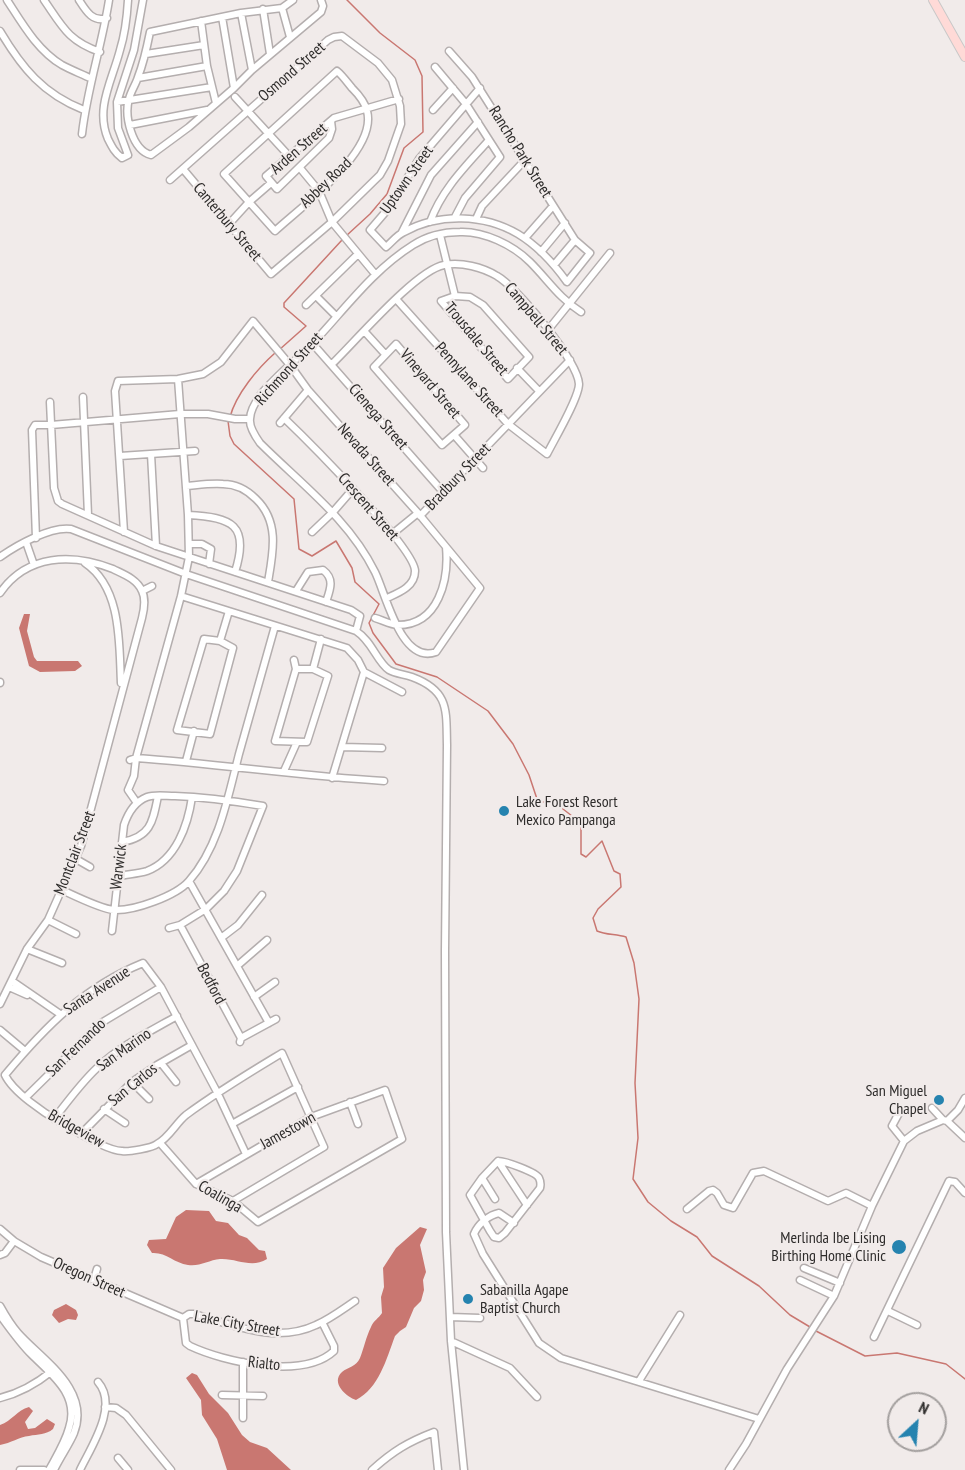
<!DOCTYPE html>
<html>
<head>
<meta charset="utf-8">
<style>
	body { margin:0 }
	#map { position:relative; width:965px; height:1470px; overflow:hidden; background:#f1ebea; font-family:"PT Sans Narrow",sans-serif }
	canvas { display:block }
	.north { position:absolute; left:887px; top:1392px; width:60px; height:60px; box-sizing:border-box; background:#f1ebea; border:2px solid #a39f9e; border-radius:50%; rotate:26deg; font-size:16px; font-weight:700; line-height:24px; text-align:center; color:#2e2c2b }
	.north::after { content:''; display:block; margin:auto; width:21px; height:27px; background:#2583af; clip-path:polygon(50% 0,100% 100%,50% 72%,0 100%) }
</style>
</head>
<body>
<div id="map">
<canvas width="965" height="1470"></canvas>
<div class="north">N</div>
</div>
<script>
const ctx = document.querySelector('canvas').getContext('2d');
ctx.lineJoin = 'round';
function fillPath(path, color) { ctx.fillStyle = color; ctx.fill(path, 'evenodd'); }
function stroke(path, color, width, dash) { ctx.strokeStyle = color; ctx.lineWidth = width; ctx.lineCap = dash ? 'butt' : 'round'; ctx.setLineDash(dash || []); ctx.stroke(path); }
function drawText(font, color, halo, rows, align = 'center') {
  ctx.font = font + ' "PT Sans Narrow",sans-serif'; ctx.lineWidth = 4.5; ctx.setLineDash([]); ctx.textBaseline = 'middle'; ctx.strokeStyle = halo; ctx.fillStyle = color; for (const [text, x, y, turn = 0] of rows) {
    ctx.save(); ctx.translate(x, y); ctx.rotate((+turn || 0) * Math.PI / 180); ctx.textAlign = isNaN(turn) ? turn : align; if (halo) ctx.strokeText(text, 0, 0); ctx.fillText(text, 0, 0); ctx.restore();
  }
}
const water = new Path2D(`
	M24,614H30L27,631L34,657L37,661H78L82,666L75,671L40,672L29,666L19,628Z
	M186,1210L209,1211L216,1221L228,1223L239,1235L247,1238L259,1250L265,1251L267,1259C251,1269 237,1258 220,1259C209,1260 199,1267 188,1265C174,1263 166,1252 152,1253L147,1245L149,1240L166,1239L176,1217Z
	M420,1227L427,1229L420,1245L426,1272L423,1280L424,1290L421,1301L414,1308L406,1327L400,1331L395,1336C386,1360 379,1388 356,1400C347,1397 330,1383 342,1372C348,1367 356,1367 360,1358C364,1348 366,1337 371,1327C373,1321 379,1318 382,1313L381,1297L384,1287L383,1268L396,1248Z
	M66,1304L76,1310L78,1315L76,1320L68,1319L59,1323L52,1315L54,1310Z
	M192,1373L197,1375L209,1394L228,1413L242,1435L250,1442L267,1448L291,1470H227L217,1439L202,1415L201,1400L186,1378Z
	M29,1407L33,1411L25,1422L28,1429L35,1428L47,1419L55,1424L53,1429C46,1435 38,1434 29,1436C19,1437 11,1443 0,1445V1425C12,1421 17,1410 29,1407Z`);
const stream = new Path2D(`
	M346,236L370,214L387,194L404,148L423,132L422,76L415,60L380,33L347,0
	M279,350L306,326L284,307V303L342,240
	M230,417C236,394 258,368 275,353
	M228,421L230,436L234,444L294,499L299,549L312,556L336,541L352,568L355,582L379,604L369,623L373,633L396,664L437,677L488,711L513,744L529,775L538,802H554L581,823V854L586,857L602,841L614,871L620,874L621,887L598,909L593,918L597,931C606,935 616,934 626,937L634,963L639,999L635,1083L638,1138L633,1179L648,1202L671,1221L697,1237L712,1256L759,1286L790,1315L810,1327
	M814,1330L865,1356L897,1353L946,1364L965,1379`);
const minor = new Path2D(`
	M7,0C22,23 37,50 62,65C71,70 82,74 92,79
	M44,0C62,26 68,41 100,52
	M79,0C86,11 93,23 107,18
	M128,0C127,17 125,34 120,50C112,81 95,108 108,139C112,147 115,153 122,158L128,155L118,128L117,102L134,50L143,0
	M282,8L290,37
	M263,9L270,54
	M241,13L252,70
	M222,17L234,88
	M201,21L207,66L216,103
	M0,31C22,68 43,94 84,110
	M150,32C147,47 144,62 138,77C136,84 131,91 129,99C124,116 132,150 151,155L189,127L234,88L252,70L321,12L323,6L321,0
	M150,32L241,13L282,8L293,0
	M449,51L472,77L575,240L590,253L567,282C554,264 538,246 518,234C484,214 439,213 404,232C397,235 392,242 386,247L370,230L388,209L419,159L480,88
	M146,54L204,45
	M435,67L466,104L500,157L465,198L455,217
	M337,71C342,75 347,82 352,88C358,94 365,102 367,111C378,151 302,206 275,231L224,174Z
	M138,78L207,66
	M235,97L289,156
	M117,102L212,87
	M433,110L453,88
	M331,121L332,129L329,138L277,189L266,176L334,118L399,99
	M130,125L207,110
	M82,134C87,89 102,45 109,0
	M300,168L319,191L332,222L375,274
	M170,180L328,40L334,37L342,36L378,63L392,80L400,106L401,124L388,161L380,175L332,222L271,274L183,169
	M476,219L482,206L525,160
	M430,222C442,189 466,166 489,140
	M229,224L249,202L271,183
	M402,232L431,175L478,122
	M440,235L455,296
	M525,238L553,206
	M541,252L565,223
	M554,265L575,240
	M316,296L336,316
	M455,296L470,297L483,305L529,357L508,379L441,301Z
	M306,305L358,254
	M548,330L610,253
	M365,332L385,354
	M312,343L443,492
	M396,344L465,425L442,445L374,367Z
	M332,364C355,342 416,270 444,265C462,262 482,267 497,276C517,287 578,361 579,384C579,398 554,440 547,454L508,424L396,299
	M517,368L539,391
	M83,397L88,515
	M50,402L54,488L58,501L62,504L156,546L351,610L360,616L356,631
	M284,418C306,439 415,548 415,571C415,587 398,593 387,598
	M280,423L308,390
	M455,436L483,468
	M151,454L156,546
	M120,456L195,451
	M186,486C198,485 211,483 223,484C236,484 247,490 256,499C280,522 273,553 268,582
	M188,515C232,517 250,525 235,572
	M420,516L570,360
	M124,532L115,391L118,381L178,379L203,374L221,362L253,321L290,365L308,390L418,513L480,588L436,652C401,665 386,594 375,572C349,519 301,484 260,443C255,436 249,427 250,419C250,410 256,401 261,394C277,375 296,360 313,343C345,309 373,270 413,245C427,236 444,232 460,232C484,231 513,245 530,262C548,280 559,298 581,312
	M312,532L333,512L353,489
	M391,535L418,513
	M36,538L32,430L35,425H51L180,414H208L235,419H249
	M26,542L34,565
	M189,544H202L211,549L209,564
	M0,557C17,545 51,526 71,529L186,574L356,631C372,641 377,662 389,670C396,674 404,674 412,677C450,691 446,711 447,745L445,951L446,1232L451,1341L464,1470
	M85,563C122,588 119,644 121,683
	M142,591L152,586
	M296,591L308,572L323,570C335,579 330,590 326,602
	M0,593C27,554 72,553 113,569C123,574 137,579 142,591C146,599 144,610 142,618L81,846L48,920L27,949L0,1004
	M181,596L347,648L358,660L364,672L402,692
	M375,618C382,620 391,625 398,625C439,625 449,579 446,547
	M204,639L220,641L233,648L210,734L177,730Z
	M220,641L229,611
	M294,660L296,669
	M296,669H313L328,676L307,742L275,741Z
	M313,669L321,639
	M0,682V683
	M342,747L382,748
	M130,760L136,758C219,764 301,776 384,781
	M186,761L194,731
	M284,771L297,742
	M332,778L364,672
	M137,803L128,790L134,776L136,758L181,596L189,557L188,515L178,379
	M122,842C151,837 153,821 158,796
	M76,859L90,867
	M119,876C128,874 138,874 147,871C176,860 188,825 192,797
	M189,881L269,1023
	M62,890C75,896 101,909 114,910C134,911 176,896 189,881C219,847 228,797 239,754C251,711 263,669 275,626
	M48,920L76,934
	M180,925L241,1038L240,1042
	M112,931L124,825C128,813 134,802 147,797C155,794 166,796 175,796C205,797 233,801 263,806L237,871L224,891L206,909L180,925L169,928
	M221,938L238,925L262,895
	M27,949L62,963
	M237,966L267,940
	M12,981L60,1014
	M9,987L27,995
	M254,997L275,982
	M0,1030L25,1051
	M241,1038L276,1019
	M161,1063L176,1082
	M132,1082L149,1099
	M26,1097L101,1023L161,987
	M350,1102L358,1124
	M932,1108L943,1120
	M104,1109L125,1123
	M54,1119C68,1101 81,1083 97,1068C120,1046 149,1032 177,1016
	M947,1121L965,1138
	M232,1124L298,1087
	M81,1134L132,1082L157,1065L192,1045
	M904,1141L892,1126L899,1113L906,1109
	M160,1143L196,1184L233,1201L258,1222L402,1139L385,1090L311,1117L196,1184
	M498,1161C505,1161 536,1172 539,1178C541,1182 541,1184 540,1188L505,1233L499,1238L494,1237L490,1231L470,1195L482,1178Z
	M498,1161L527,1205
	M482,1178L495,1199
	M233,1201L324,1147L282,1053C249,1073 217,1092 186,1115C176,1123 169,1138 157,1144C152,1148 129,1152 122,1151C108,1151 73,1130 60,1122C44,1113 13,1092 5,1075C45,1027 84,987 143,963L161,987L217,1092L246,1154
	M687,1209L709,1191L713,1190L717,1193L724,1205L733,1208L753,1173L764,1171L828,1201L846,1193L872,1206
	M514,1223L499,1213C489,1215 478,1224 474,1234L483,1254L539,1343L561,1358L759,1419
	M0,1229L14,1241L41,1257L183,1318
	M0,1255L5,1253L14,1241
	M804,1268L840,1283
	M94,1279L97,1269
	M800,1280L834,1296
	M0,1306C5,1315 11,1325 18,1333C42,1360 91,1389 74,1433C69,1445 60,1457 54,1470
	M888,1311L917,1325
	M0,1315C10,1329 20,1343 32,1355C52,1375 80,1395 69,1428C65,1443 56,1457 49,1470
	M450,1317L480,1318
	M183,1318L186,1343L190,1346C224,1362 303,1380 334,1351V1346L322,1322
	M183,1318L189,1314H194C233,1325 276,1344 316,1325C330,1319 343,1309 355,1301
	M874,1337L949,1181L955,1182L965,1193
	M451,1341L510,1368L537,1397
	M639,1381L680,1315
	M222,1395L263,1396
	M0,1398C20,1393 36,1384 52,1371
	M105,1407L116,1408L126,1415L171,1470
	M243,1418V1362
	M118,1458L128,1470
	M20,1470H44
	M80,1470C91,1447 119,1406 98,1382
	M372,1470C393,1451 408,1442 434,1432L438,1470
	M729,1470L746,1444L787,1369L834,1296L872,1206L904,1141L917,1131L943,1120L947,1121L958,1110L965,1098`);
const major = new Path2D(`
	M933,0L965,57`);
const markers = [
	[504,811,6,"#2583af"],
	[939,1100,6,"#2583af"],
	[899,1247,8,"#2583af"],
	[468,1299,6,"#2583af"]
];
const streetNames = [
	["Osmond Street",292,72,-41],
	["Arden Street",299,149,-41],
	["Rancho Park Street",520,152,58],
	["Uptown Street",407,180,-55],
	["Abbey Road",326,183,-44],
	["Canterbury Street",227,222,50],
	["Campbell Street",536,319,50],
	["Trousdale Street",476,339,50],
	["Richmond Street",289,369,-48],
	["Pennylane Street",469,380,48],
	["Vineyard Street",430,384,50],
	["Cienega Street",378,417,49],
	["Nevada Street",366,455,48],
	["Bradbury Street",458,477,-46],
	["Crescent Street",368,507,49],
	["Montclair Street",75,853,-69],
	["Warwick",119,867,-83],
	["Bedford",211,984,62],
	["Santa Avenue",97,991,-33],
	["San Fernando",76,1048,-44],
	["San Marino",124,1050,-35],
	["San Carlos",133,1085,-39],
	["Bridgeview",76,1129,29],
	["Jamestown",288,1131,-29],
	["Coalinga",220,1197,30],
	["Oregon Street",89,1278,24],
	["Lake City Street",237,1324,10],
	["Rialto",264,1364,6]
];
const poiNames = [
	["Lake Forest Resort",516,802],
	["Mexico Pampanga",516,820],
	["San Miguel",927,1091,"right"],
	["Chapel",927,1109,"right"],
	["Merlinda Ibe Lising",886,1238,"right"],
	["Birthing Home Clinic",886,1256,"right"],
	["Sabanilla Agape",480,1290],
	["Baptist Church",480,1308]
];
fillPath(water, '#c97771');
stroke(stream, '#c97771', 1.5);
stroke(minor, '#b4aeae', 9);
stroke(major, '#c9c8c8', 10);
stroke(minor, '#fff', 6);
stroke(major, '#ffdad7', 8);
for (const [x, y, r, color] of markers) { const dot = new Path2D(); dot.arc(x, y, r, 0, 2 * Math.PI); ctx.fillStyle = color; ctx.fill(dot); stroke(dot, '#f1ebea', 2); }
drawText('16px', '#2e2c2b', '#f1ebea', streetNames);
drawText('16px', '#2e2c2b', '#f1ebea', poiNames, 'left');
</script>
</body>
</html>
